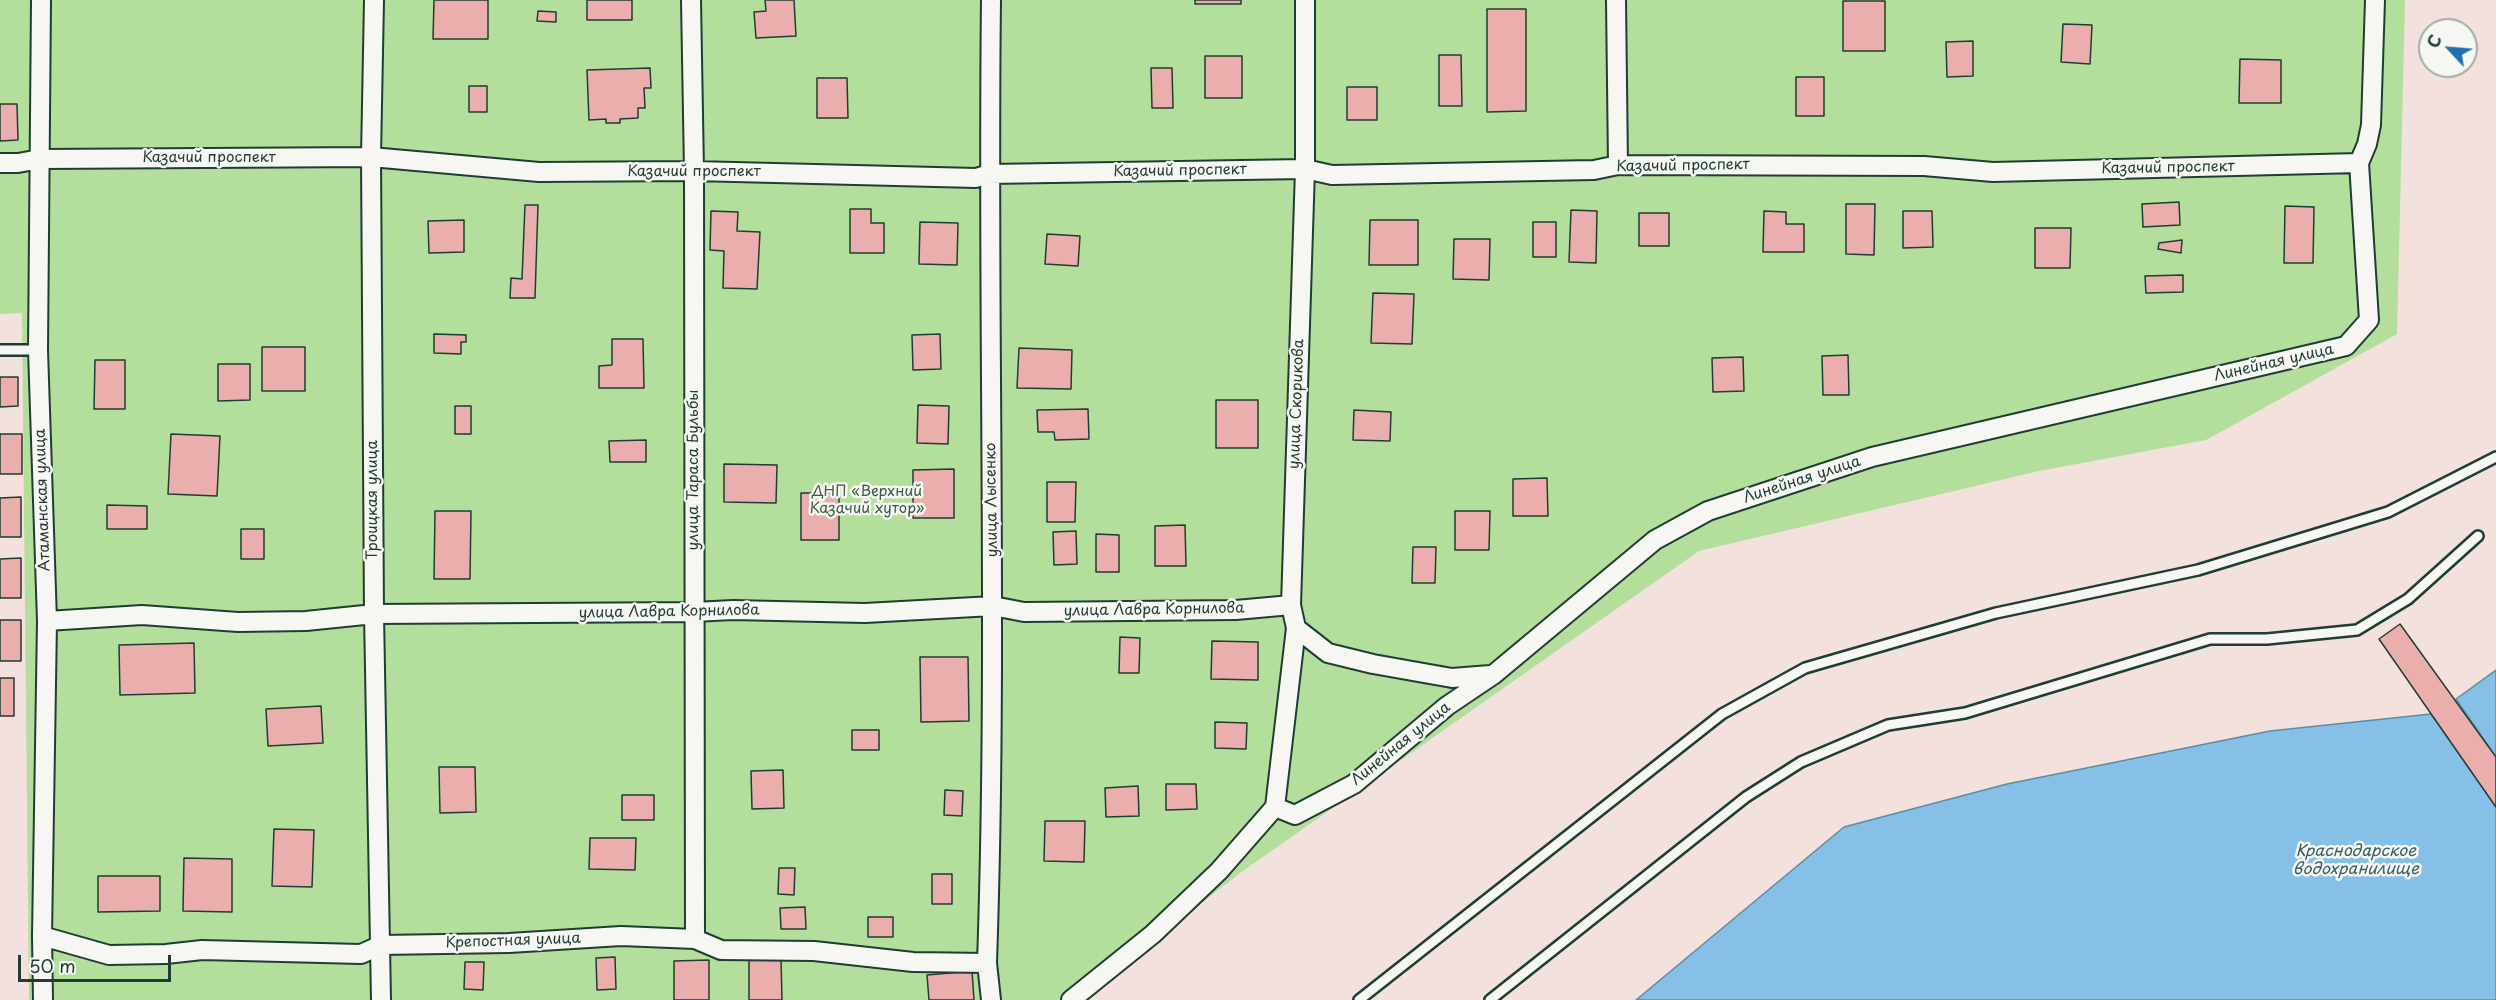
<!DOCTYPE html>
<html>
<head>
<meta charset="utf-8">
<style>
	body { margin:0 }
	#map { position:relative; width:2496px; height:1000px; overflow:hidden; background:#f2e1dd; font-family:"Playpen Sans",sans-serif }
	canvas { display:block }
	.north { position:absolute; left:2418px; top:18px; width:60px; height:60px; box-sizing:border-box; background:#f6f6f2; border:2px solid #a0aca6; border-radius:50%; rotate:296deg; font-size:16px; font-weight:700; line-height:24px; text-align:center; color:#1f3d34 }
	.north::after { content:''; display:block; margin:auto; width:21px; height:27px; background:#1f6fb2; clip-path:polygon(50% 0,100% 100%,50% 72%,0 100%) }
	.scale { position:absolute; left:18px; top:955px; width:153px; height:27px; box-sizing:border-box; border:3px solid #1f3d34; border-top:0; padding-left:8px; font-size:18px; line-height:21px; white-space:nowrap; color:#1f3d34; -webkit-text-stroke:4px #f6f6f2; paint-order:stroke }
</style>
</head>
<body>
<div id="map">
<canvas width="2496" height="1000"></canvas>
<div class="north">С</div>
<div class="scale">50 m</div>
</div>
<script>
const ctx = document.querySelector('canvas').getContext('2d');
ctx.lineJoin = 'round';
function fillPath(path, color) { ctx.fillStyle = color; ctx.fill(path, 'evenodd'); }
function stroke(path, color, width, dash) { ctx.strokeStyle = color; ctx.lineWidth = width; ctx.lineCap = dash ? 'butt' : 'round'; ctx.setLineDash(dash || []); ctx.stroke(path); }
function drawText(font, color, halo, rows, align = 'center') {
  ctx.font = font + ' "Playpen Sans",sans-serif'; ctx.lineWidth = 5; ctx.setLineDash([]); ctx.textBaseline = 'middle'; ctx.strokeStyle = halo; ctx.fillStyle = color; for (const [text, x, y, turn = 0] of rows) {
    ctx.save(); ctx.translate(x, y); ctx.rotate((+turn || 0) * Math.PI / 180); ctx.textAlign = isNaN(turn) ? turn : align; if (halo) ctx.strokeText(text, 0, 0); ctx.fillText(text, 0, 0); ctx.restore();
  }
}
const green = new Path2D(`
	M0,0H2405L2397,334L2206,440L2039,471L1699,551L1240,873L1078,1000H29L22,313L0,314Z`);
const water = new Path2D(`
	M2496,670V757L2456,699Z
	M2431,714L2496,807V1000H1636L1844,827L2007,784L2270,731Z`);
const building = new Path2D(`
	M434,0H488V39H433Z
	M587,0H632V20H587Z
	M765,0H794L796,36L756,38L754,12L766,11Z
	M1195,0H1241V4H1195Z
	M1843,1H1885V51H1843Z
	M1487,9H1526V111L1487,112Z
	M538,11L556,12V22L537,21Z
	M2063,24L2092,25L2090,64L2061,62Z
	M1973,41V76L1947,77L1946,42Z
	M1439,55H1461L1462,106H1439Z
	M1205,56H1242V98H1205Z
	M2240,59L2281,60V103H2239Z
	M650,68L651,88H644L645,108H638V118L620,119V123H606V119L589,120L587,70Z
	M1151,68H1172L1173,108H1152Z
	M1796,77H1824V116H1796Z
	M817,78H847L848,118H817Z
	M469,86H487V112H469Z
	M1347,87H1377V120H1347Z
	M0,104H17L18,140L0,141Z
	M2179,202L2180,225L2143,227L2142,204Z
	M1846,204H1875L1874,255L1846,254Z
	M525,205H538L535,298H510L511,278L522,279Z
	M2285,206L2314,207L2313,263H2284Z
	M850,209H871V223H884V253H850Z
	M1571,210L1597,211L1596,263L1569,262Z
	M711,211L738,212L737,231L760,232L757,289L723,288L724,251L710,250Z
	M1764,211L1786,212V224H1804V252H1763Z
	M1903,211H1932L1933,247L1903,248Z
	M1639,213H1669V246H1639Z
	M464,220V252L429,253L428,221Z
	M1370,220H1418V265H1369Z
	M920,222L958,223L957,265L919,264Z
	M1533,222H1556V257H1533Z
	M2035,228H2071L2070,268H2035Z
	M1047,234L1080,236L1078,266L1045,264Z
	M1454,239H1490L1489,280L1453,279Z
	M2182,240L2181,253L2158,249L2159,243Z
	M2183,275V292L2146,293L2145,276Z
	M1373,293L1414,294L1412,344L1371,343Z
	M434,334L466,335V342H461V354L434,353Z
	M940,334L941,369L913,370L912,335Z
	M612,339H643L644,388H599V366L612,365Z
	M262,347H305V391H262Z
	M1019,348L1072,350L1071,389L1017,388Z
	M1848,355L1849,395H1823L1822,356Z
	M1743,357L1744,391L1713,392L1712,358Z
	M95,360H125V409H94Z
	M218,364H250V400L218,401Z
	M0,377H18V406L0,407Z
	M1216,400H1258V448H1216Z
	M918,405L949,406L948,444L917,443Z
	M455,406H471V434H455Z
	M1088,409L1089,439L1055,440L1054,432H1038L1037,410Z
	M1354,410L1391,412L1390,441L1353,440Z
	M0,434H22V474H0Z
	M171,434L220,436L217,496L168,494Z
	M646,440V462H610L609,441Z
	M724,464L777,465L776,503L724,502Z
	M954,469V518H913V470Z
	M1547,478L1548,516H1513V479Z
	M1047,482H1076L1075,522H1047Z
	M801,493H839V540H801Z
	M21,497V537H0V498Z
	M107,505L147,506V529H107Z
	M435,511H471L470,579H434Z
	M1455,511H1490L1489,550H1455Z
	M1185,525L1186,566H1155V526Z
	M241,529H264V559H241Z
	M1076,531L1077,564L1054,565L1053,532Z
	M1096,534L1119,535V572H1096Z
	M1413,547H1436L1435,583H1412Z
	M21,558V598H0V559Z
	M0,620H21V661H0Z
	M2400,624L2496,757V807L2379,639Z
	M1120,637L1140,638L1139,673H1119Z
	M1212,641L1258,642V680L1211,679Z
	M194,643L195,693L120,695L119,645Z
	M920,657H968L969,721L921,722Z
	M0,678H14V716H0Z
	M321,706L323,743L268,746L266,709Z
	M1215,722L1247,723L1246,749L1215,748Z
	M852,730H879V750H852Z
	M439,767H475L476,812L440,813Z
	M783,770L784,808L752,809L751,771Z
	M1166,784H1196L1197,809L1166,810Z
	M1138,786L1139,816L1106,817L1105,788Z
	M945,790L963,791L962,816L944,815Z
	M622,795H654V820H622Z
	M1045,821H1085L1084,862L1044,861Z
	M274,829L314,830L312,887L272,886Z
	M590,838H636L635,870L589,869Z
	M184,858L232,859V912L183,911Z
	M779,868H795L794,895L778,894Z
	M932,874H952V904H932Z
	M98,876H160V911L98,912Z
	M805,907L806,929H781L780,908Z
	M868,917H893V937H868Z
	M615,957L616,989L597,990L596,958Z
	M749,958H781L782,1000H749Z
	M709,960V1000H674V961Z
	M465,962H484L483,990L464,989Z
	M972,971L974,1000H929L927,975Z`);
const service = new Path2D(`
	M0,350H38
	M1359,1000L1722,714L1805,668L1996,613L2198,570L2388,512L2496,457
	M1490,1000L1746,797L1801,762L1888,725L1965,713L2210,639H2267L2357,630L2408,599L2478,536`);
const minor = new Path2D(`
	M41,0L38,350L47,621L42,936L43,1000
	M374,0L371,157L374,614L381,1000
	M691,0L694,171L695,939
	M1616,0L1618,165
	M0,163H18L40,159L371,157L539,172L694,171L976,178L989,174L1305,169L1332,175L1594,170L1618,165L1924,166L1993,172L2359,163
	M47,621L142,615L238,622L306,621L374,614L694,612L733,610L865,613L993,606L1024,612L1236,610L1291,605
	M1296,628L1328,653L1373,664L1452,678L1490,675
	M1275,807L1296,628L1291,605L1305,169V0
	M42,936L109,955L166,954L202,950L361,954L381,945L509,943L621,936L695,939L721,950L814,951L913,962L987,963
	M991,1000L987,963C998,642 987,321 991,0
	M1071,1000L1153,934L1219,871L1275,807L1295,815L1354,784L1447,706L1493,675L1655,540L1708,511L1872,457L2346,346L2369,320L2359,163L2367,144L2371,125L2375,0`);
const streetNames = [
	["Казачий проспект",209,158],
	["Казачий проспект",1683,166,-1],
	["Казачий проспект",2168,168,-1],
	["Казачий проспект",1180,171,-1],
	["Казачий проспект",694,172],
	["Линейная улица",2274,363,-13],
	["улица Скорикова",1297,404,-88],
	["улица Тараса Бульбы",694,470,-90],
	["Линейная улица",1802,480,-18],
	["Атаманская улица",43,500,-92],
	["Троицкая улица",373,500,-90],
	["улица Лысенко",992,500,-91],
	["улица Лавра Корнилова",1154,610,-1],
	["улица Лавра Корнилова",669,612,-1],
	["Линейная улица",1401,744,-39],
	["Крепостная улица",513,941,-2]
];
const parkNames = [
	["ДНП «Верхний",867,492],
	["Казачий хутор»",867,509]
];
const waterNames = [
	["Краснодарское",2356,852],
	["водохранилище",2356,870]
];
fillPath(green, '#b4de9b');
fillPath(water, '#87c0e6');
stroke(water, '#5d8c9f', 1.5);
fillPath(building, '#eaafac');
stroke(building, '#1f3d34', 1.5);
stroke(service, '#1f3d34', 14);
stroke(minor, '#1f3d34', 22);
stroke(service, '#f6f6f2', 9);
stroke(minor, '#f6f6f2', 18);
drawText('15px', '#1f3d34', '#f6f6f2', streetNames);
drawText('15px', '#3d5d49', '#f6f6f2', parkNames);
drawText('italic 16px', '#395e60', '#f6f6f2', waterNames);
</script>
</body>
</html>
